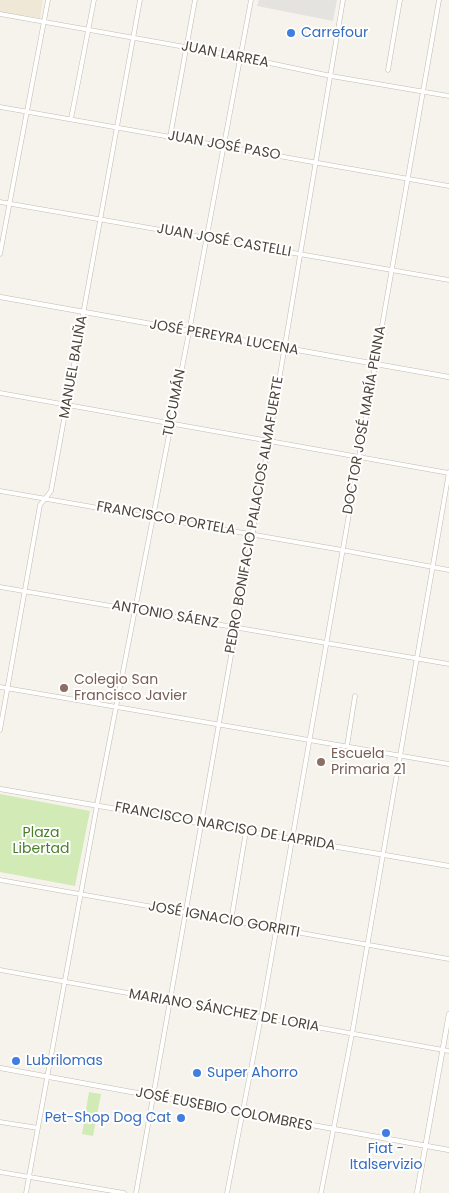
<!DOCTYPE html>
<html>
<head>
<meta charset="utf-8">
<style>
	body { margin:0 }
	canvas { display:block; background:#f6f3ec }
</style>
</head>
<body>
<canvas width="449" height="1193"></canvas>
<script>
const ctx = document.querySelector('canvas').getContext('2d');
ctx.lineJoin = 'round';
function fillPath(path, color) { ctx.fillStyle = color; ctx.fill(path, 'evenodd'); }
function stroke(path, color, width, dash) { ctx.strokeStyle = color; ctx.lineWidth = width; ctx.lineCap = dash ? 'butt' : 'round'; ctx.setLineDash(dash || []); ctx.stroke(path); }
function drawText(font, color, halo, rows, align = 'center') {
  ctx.font = font + ' Poppins,sans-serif'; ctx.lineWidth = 4; ctx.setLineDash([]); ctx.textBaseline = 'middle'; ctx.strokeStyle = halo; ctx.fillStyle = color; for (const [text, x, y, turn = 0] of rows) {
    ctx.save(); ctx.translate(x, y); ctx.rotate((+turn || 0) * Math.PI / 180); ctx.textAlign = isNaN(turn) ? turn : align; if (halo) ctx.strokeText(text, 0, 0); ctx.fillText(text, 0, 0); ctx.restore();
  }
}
const education = new Path2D(`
	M0,0H43L40,18L0,12Z`);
const green = new Path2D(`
	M0,794L90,811L75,886L0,872Z
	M89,1092L101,1094L93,1136L82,1134Z`);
const parking = new Path2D(`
	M259,0H337L333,21L257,6Z`);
const minor = new Path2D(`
	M0,14L241,57L331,76L449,96
	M388,70L400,0
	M0,107L449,186
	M71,119L94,0
	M170,137L195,0
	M0,202L449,280
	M0,254L48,0
	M0,393L449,473
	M0,491L342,550L449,570
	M0,587L449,664
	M0,687L449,764
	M0,730L40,505L51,491L140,0
	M347,746L355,696
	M0,880L449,959
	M231,921L246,831
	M0,970L449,1051
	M0,1122L38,1128
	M0,1172L124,1193
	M26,1193L97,805L189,332L251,0
	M136,1193L268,446L343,0
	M227,1193L261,1017L439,0
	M321,1193L352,1034L449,472`);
const tertiary = new Path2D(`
	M0,297L449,377
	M0,789L449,866
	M0,1068L449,1150
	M417,1193L449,1014`);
const markers = [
	[291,33,5,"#3f7fe0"],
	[64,688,5,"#8d6e63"],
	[321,762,5,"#8d6e63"],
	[16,1061,5,"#3f7fe0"],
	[197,1073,5,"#3f7fe0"],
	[181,1118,5,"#3f7fe0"],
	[386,1133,5,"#3f7fe0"]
];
const shopNames = [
	["Carrefour",301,33],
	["Lubrilomas",26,1061],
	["Super Ahorro",207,1073],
	["Pet-Shop Dog Cat",171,1118,"right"],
	["Fiat -",386,1149,"center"],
	["Italservizio",386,1165,"center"]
];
const streetNames = [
	["JUAN LARREA",225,55,11],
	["JUAN JOSÉ PASO",224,146,10],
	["JUAN JOSÉ CASTELLI",224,241,10],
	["JOSÉ PEREYRA LUCENA",224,338,10],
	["MANUEL BALIÑA",74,367,-80],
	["TUCUMÁN",175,403,-79],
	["DOCTOR JOSÉ MARÍA PENNA",365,420,-80],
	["PEDRO BONIFACIO PALACIOS ALMAFUERTE",255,515,-80],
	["FRANCISCO PORTELA",166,519,10],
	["ANTONIO SÁENZ",165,615,10],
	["FRANCISCO NARCISO DE LAPRIDA",225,827,10],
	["JOSÉ IGNACIO GORRITI",224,920,10],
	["MARIANO SÁNCHEZ DE LORIA",224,1011,10],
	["JOSÉ EUSEBIO COLOMBRES",224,1110,11]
];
const educationNames = [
	["Colegio San",74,680],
	["Francisco Javier",74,696],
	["Escuela",331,754],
	["Primaria 21",331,770]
];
const parkNames = [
	["Plaza",41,833],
	["Libertad",41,849]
];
fillPath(education, '#efe8d6');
fillPath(green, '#d2eab5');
fillPath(parking, '#e5e3e0');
stroke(minor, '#c2bbae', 5);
stroke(tertiary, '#c2bbae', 5.5);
stroke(minor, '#fff', 4);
stroke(tertiary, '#fff', 4.5);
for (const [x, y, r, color] of markers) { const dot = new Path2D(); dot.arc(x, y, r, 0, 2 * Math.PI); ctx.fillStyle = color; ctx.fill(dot); stroke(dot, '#fff', 2); }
drawText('14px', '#366cbe', '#fff', shopNames, 'left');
drawText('14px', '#4b4439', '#fff', streetNames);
drawText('14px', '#785e54', '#fff', educationNames, 'left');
drawText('14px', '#4a7f2a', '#fff', parkNames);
</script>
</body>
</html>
